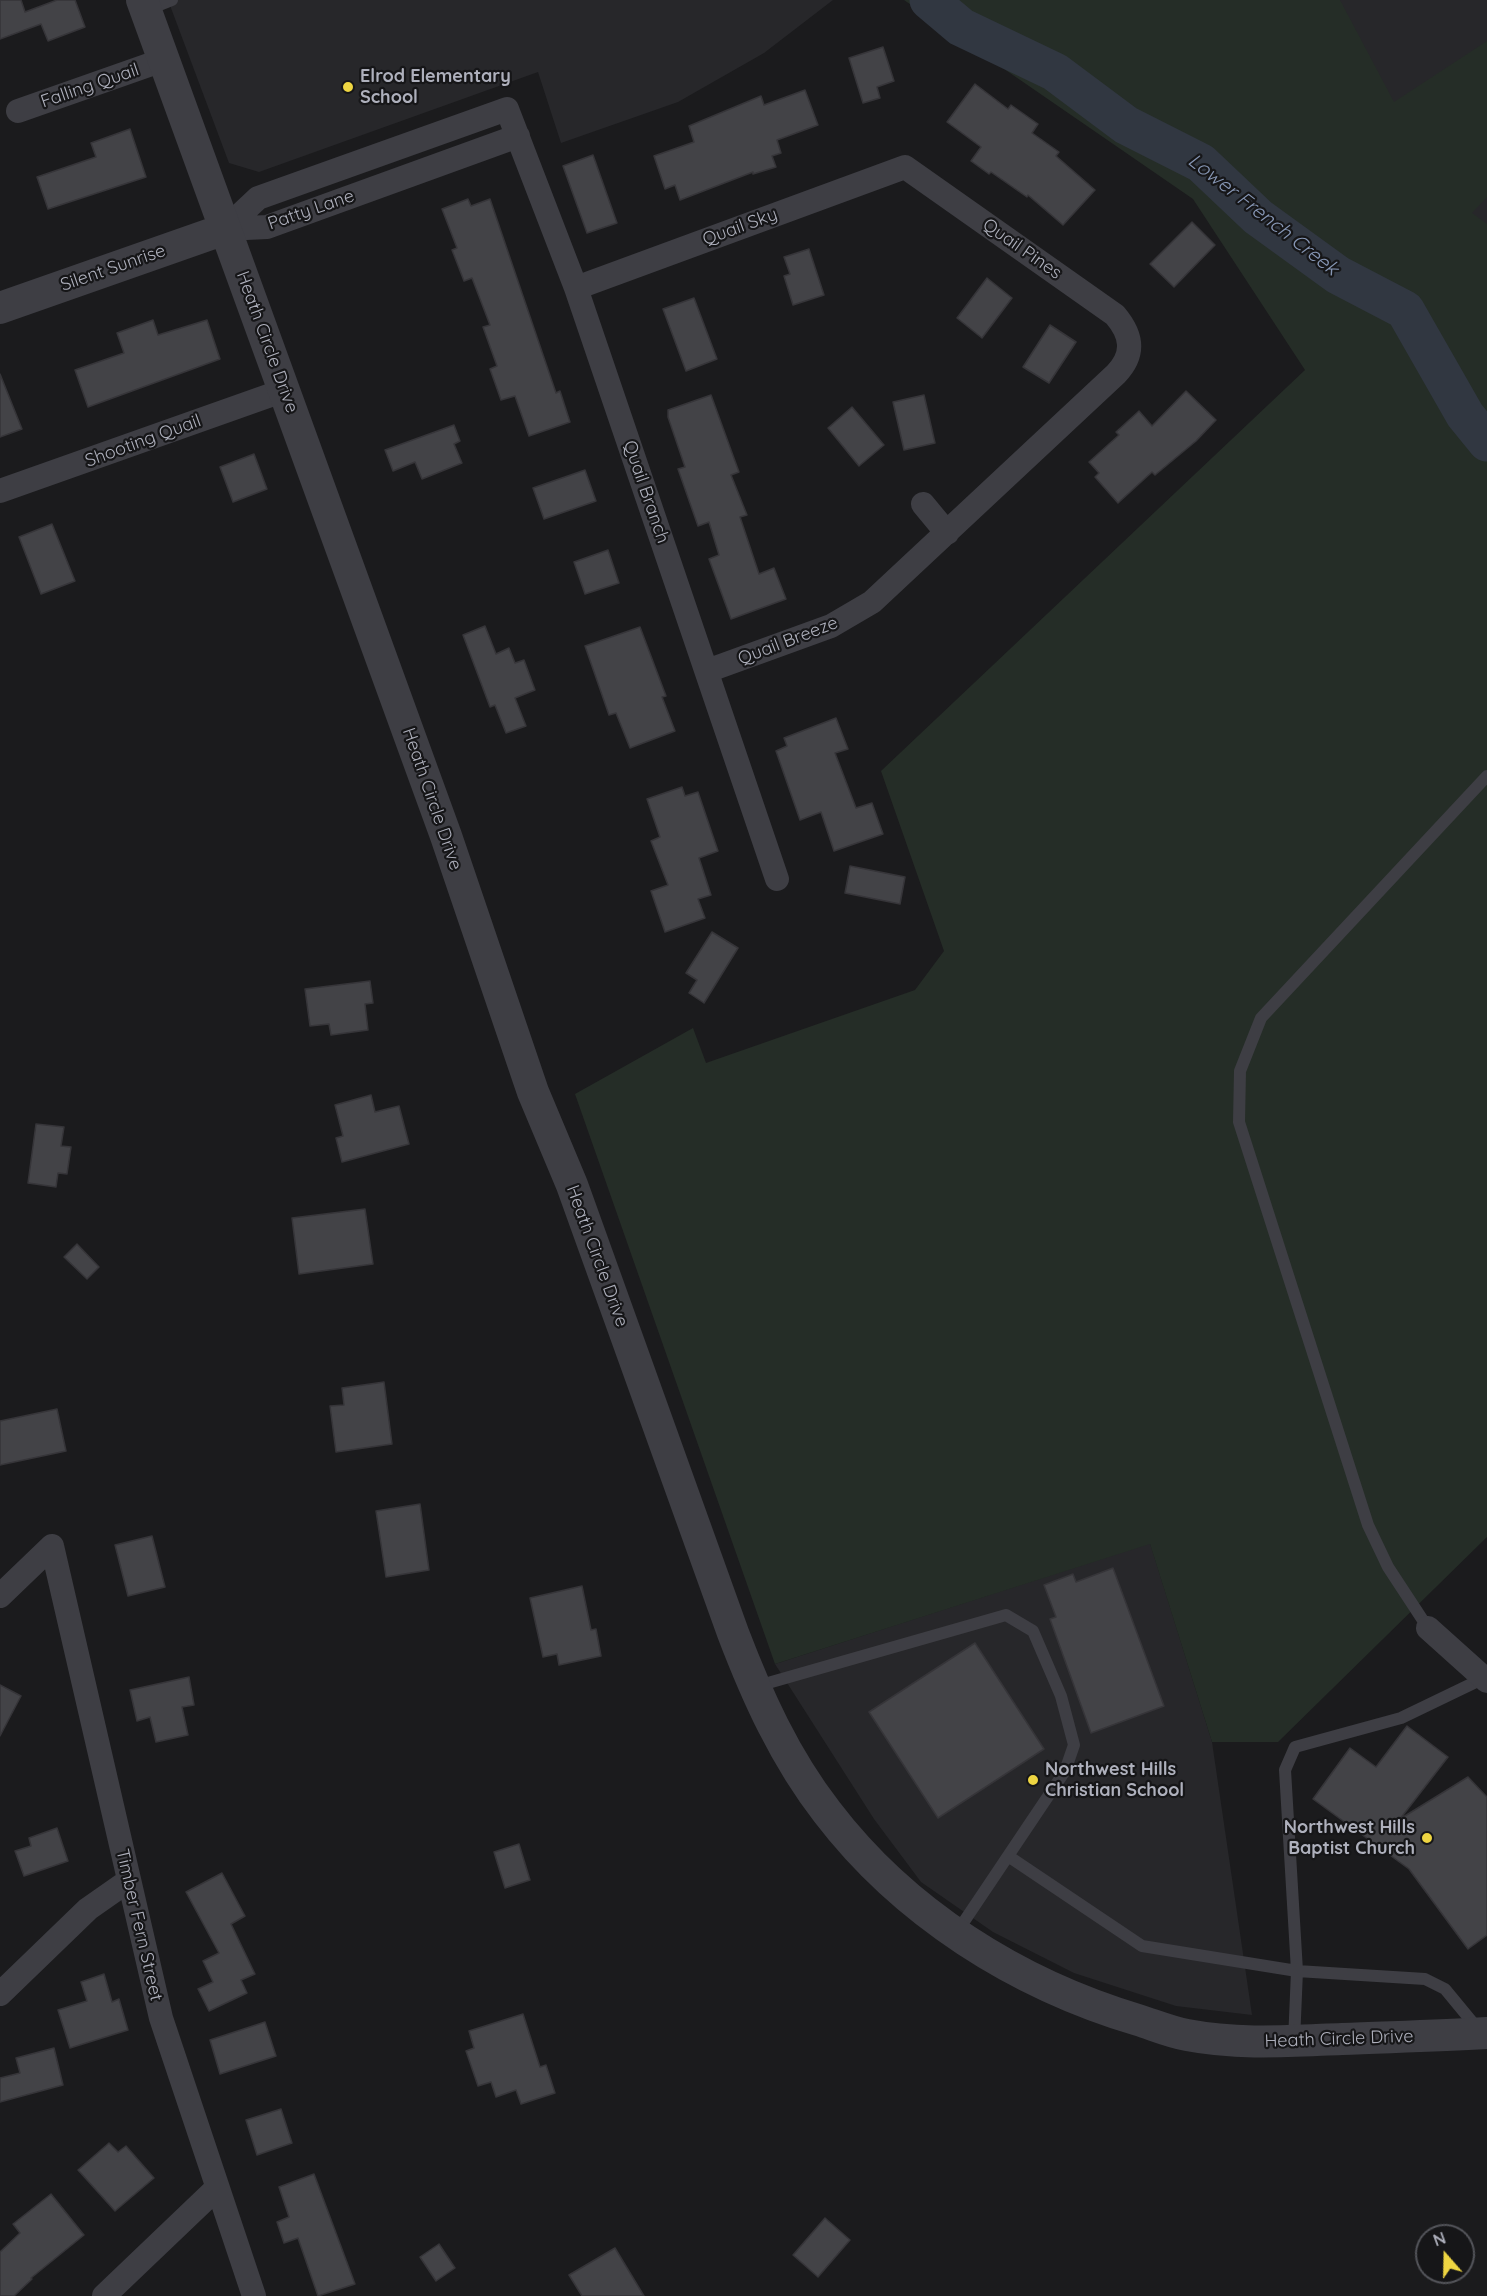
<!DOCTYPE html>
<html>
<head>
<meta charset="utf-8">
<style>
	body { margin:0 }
	#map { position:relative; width:1487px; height:2296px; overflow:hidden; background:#1b1b1d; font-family:Quicksand,sans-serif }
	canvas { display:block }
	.north { position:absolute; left:1415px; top:2224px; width:60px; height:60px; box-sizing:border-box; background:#161618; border:2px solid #53545a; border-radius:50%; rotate:340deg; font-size:16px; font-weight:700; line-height:24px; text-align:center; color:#aeb0bc }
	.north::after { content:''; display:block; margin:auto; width:21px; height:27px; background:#eed542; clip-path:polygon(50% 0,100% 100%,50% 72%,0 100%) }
</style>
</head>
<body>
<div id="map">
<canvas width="1487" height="2296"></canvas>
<div class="north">N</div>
</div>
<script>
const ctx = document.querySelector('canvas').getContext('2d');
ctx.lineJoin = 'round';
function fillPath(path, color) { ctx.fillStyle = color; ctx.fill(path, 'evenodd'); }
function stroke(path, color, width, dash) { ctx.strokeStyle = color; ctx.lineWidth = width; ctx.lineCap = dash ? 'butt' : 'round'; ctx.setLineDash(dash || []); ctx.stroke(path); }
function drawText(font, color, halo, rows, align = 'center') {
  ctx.font = font + ' Quicksand,sans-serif'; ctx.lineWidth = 4.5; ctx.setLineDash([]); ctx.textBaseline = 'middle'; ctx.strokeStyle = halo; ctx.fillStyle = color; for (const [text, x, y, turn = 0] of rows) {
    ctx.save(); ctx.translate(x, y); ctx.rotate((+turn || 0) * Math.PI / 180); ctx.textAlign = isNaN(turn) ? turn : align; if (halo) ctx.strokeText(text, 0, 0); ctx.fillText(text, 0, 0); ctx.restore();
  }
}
const built = new Path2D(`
	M168,0H833L764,53L678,102L561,143L538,72L259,172L229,163Z
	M1173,0H1487V241Z
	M1150,1543L1212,1742L1252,2015L1176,2006L1074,1973L993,1932L921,1882L874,1819L775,1664Z`);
const green = new Path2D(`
	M904,0H1340L1394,102L1487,41V197L1472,213L1487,224V1537L1278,1742H1212L1150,1544L775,1664L575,1094L693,1028L706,1063L915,990L944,951L881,771L1305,370L1193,199Z`);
const river = new Path2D(`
	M929,0L961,27L1055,72L1126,125L1201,163L1258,217L1338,275L1405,310L1465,415L1487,442`);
const building = new Path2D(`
	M0,0H21L25,12L57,0H75L85,27L48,41L41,24L0,39Z
	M883,47L894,81L877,87L880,98L863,103L849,58Z
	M975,84L1008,109L1011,105L1038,124L1032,133L1059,152L1056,156L1095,190L1063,225L1028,195L1027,197L991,172L989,174L971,161L981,147L947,122Z
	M805,90L818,125L777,140L781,153L772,156L776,167L753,174V172L680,200L675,185L665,189L654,156L694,142L689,126L761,96L764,105Z
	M130,129L146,177L48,209L37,177L96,157L91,143Z
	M593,155L617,223L587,233L563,166Z
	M468,199L471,206L490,199L556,393L560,391L570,422L529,436L515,396L501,400L490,369L497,366L483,327L490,325L472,278L464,281L452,250L457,248L442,209Z
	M1192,222L1215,245L1174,287L1150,264Z
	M809,249L824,295L793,305L784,276L790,274L784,257Z
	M987,278L1012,298L982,338L957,318Z
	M694,298L717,359L686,371L663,309Z
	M153,320L158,335L207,320L220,359L88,407L75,370L124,353L117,333Z
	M1050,325L1076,342L1049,383L1023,367Z
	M0,374L22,429L0,437Z
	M1186,391L1216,420L1196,441L1155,475L1152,472L1118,503L1095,477L1099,473L1089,462L1119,435L1116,432L1139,411L1152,426Z
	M711,395L739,472L731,475L747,515L740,517L759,574L774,568L786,599L731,619L709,559L719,555L709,522L698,526L678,469L685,467L668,417V410Z
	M924,395L935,443L904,450L893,402Z
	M852,407L884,445L859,466L828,428Z
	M454,425L460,441L454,444L462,463L422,479L415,462L393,471L385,450Z
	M254,454L267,489L233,502L220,467Z
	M585,470L596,501L544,519L533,488Z
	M52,524L75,581L41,594L19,537Z
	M608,550L619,583L585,594L574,562Z
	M485,626L496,654L509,648L515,663L524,660L535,690L515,698L526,726L506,733L495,705L490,707L463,635Z
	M640,627L666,696L662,697L675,731L630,748L616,713L609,715L585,646Z
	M836,718L848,749L835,753L856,808L872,803L883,834L834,851L821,812L800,820L776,751L787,746L784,738Z
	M682,787L685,796L698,792L718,851L699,858L711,895L698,899L705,918L665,932L651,891L668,885L651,841L660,837L647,799Z
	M850,866L905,877L900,904L845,893Z
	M712,932L738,948L704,1003L689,993L697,980L686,973Z
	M370,981L373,1003L365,1004L368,1030L331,1035L329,1024L310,1026L305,989Z
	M371,1095L375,1112L399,1106L409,1144L342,1162L336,1138L343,1136L335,1105Z
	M36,1124L64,1127L61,1146L71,1147L67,1174L58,1173L56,1187L28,1183Z
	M365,1209L373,1264L299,1274L292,1218Z
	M77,1244L99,1267L87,1279L64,1257Z
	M384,1382L392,1444L336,1452L330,1406L344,1405L342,1388Z
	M57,1409L66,1451L0,1465V1421Z
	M420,1504L429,1570L386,1577L376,1511Z
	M152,1536L165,1587L128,1596L115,1545Z
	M1113,1568L1164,1706L1091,1733L1050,1619L1056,1617L1044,1585L1073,1574L1076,1582Z
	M582,1586L591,1630L596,1629L601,1656L559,1665L557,1654L543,1657L530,1598Z
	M975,1643L1044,1749L938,1818L869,1712Z
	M189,1677L194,1705L182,1707L188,1735L156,1742L150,1717L137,1721L130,1690Z
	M0,1685L21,1696L0,1736Z
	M1407,1726L1448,1757L1400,1819L1468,1777L1487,1797V1935L1468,1949L1409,1869L1313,1799L1350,1748L1376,1767Z
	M57,1828L68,1861L24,1876L15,1851L31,1846L29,1838Z
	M519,1844L530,1880L505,1888L494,1852Z
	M222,1873L245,1916L231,1924L255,1974L241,1980L247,1993L209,2011L198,1989L213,1982L203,1961L219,1953L186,1892Z
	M104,1974L112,2002L119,1999L128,2030L70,2048L58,2010L87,2001L81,1982Z
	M523,2014L540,2067L546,2065L555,2093L521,2104L516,2090L496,2097L491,2082L478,2086L466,2051L474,2048L469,2031Z
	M265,2022L276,2056L220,2074L210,2040Z
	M54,2048L63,2085L0,2102V2078L20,2073L16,2058Z
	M281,2109L292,2143L257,2155L246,2120Z
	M109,2143L118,2152L126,2146L154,2178L115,2211L78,2170Z
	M314,2174L355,2284L318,2296L298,2238L284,2243L277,2222L289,2217L279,2187Z
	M51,2194L84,2235L31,2278L32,2279L14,2296H0V2252L20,2233L13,2224Z
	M825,2218L850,2240L818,2277L793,2255Z
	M439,2244L455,2268L436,2281L420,2257Z
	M615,2248L644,2296H582L569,2275Z`);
const service = new Path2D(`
	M147,10L172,0
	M1428,1628L1388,1567L1368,1525L1239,1122L1240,1071L1261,1018L1487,776
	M754,1687L1006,1615L1033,1631L1061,1696L1074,1745L1065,1771L957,1932
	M1008,1856L1142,1946L1297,1971L1425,1979L1445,1989L1478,2029
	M1294,2041L1297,1971L1285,1770L1295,1747L1401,1718L1484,1678`);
const minor = new Path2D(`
	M18,111L163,60
	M225,229L258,198L507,109L576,288L777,879
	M225,229L267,227L518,136
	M576,288L905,167L1115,315C1132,335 1135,354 1116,374L872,602L831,626L707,671
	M0,491L285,390
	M923,504L947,533
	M52,1546L161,2018L254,2296
	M0,1596L52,1546
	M1428,1628L1487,1681
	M0,1994L88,1909L128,1881
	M104,2296L217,2188`);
const tertiary = new Path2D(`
	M142,0L446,836L533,1092L572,1185L733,1633C757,1696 785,1758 827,1812C904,1913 1017,1984 1138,2020C1154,2025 1170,2032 1187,2035C1239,2045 1289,2041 1342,2039C1390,2037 1438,2036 1487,2033
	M0,308L225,229`);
const markers = [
	[348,87,6,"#eed542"],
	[1033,1780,6,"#eed542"],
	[1427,1838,6,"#eed542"]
];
const poiNames = [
	["Elrod Elementary",360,77],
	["School",360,98],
	["Northwest Hills",1045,1770],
	["Christian School",1045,1791],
	["Northwest Hills",1415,1828,"right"],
	["Baptist Church",1415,1849,"right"]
];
const streetNames = [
	["Falling Quail",90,86,-19],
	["Patty Lane",311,210,-19],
	["Quail Sky",740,227,-20],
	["Quail Pines",1022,249,35],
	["Silent Sunrise",113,268,-19],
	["Heath Circle Drive",267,342,70],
	["Shooting Quail",143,441,-20],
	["Quail Branch",646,492,71],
	["Quail Breeze",788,641,-21],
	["Heath Circle Drive",432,799,71],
	["Heath Circle Drive",597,1256,70],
	["Timber Fern Street",139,1925,77],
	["Heath Circle Drive",1339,2039,-2]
];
const waterNames = [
	["Lower French Creek",1263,215,38]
];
fillPath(built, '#27272a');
fillPath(green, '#252d27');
stroke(river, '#313741', 39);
fillPath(building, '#434347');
stroke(building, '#363539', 1.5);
stroke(service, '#3e3e44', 12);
stroke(minor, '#3e3e44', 24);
stroke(tertiary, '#3e3e44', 32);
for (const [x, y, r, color] of markers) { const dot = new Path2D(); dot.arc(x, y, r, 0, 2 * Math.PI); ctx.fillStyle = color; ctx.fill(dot); stroke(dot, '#161618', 2); }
drawText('bold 18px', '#aeb0bc', '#161618', poiNames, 'left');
drawText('18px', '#aeb0bc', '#161618', streetNames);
drawText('italic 20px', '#8797b5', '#161618', waterNames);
</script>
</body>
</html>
